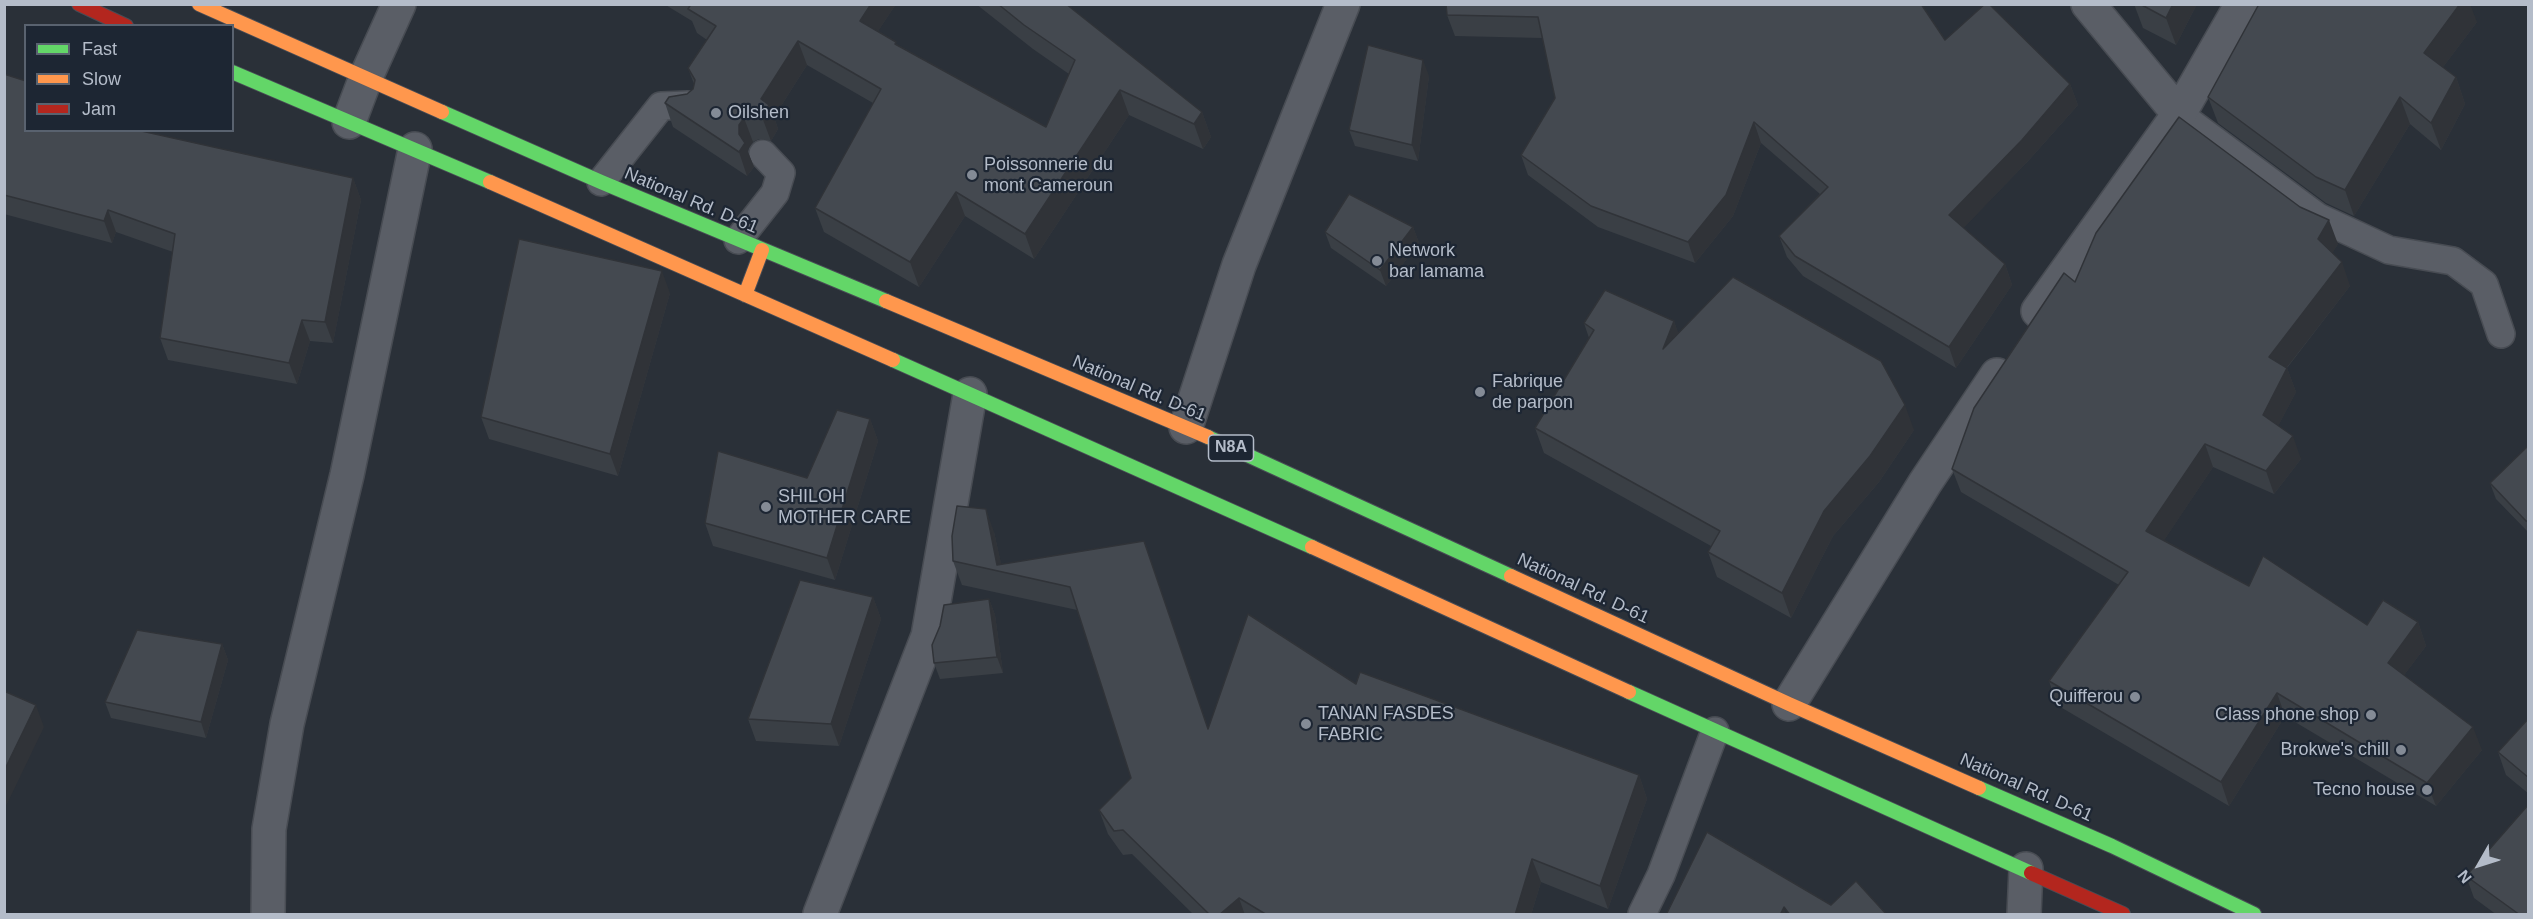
<!DOCTYPE html>
<html>
<head>
<meta charset="utf-8">
<style>
	body { margin:0 }
	#map { position:relative; width:2533px; height:919px; overflow:hidden; background:#2a3038; font-family:Arial,sans-serif }
	canvas { display:block }
	.frame { position:absolute; inset:0; border:6px solid #b4bcc9; pointer-events:none }
	.legend { position:absolute; left:24px; top:24px; width:210px; height:108px; box-sizing:border-box; background:#1d2633; border:2px solid #59626f; margin:0; padding:8px 10px; list-style:none; font-size:18px; color:#b4bcc9 }
	.legend li { display:flex; align-items:center; gap:12px; height:30px }
	.legend b { width:30px; border:2px solid #59626f }
	.north { position:absolute; left:2449px; top:835px; width:60px; height:60px; -webkit-text-stroke:4px #1d2633; paint-order:stroke; rotate:231deg; font-size:16px; font-weight:700; line-height:24px; text-align:center; color:#b4bcc9 }
	.north::after { content:''; display:block; margin:auto; width:21px; height:27px; background:#b4bcc9; clip-path:polygon(50% 0,100% 100%,50% 72%,0 100%) }
</style>
</head>
<body>
<div id="map">
<canvas width="2533" height="919"></canvas>
<div class="frame"></div>
<ul class="legend">
<li><b style="height:8px;background:#63d668"></b>Fast</li>
<li><b style="height:8px;background:#ff974d"></b>Slow</li>
<li><b style="height:8px;background:#b3261e"></b>Jam</li>
</ul>
<div class="north">N</div>
</div>
<script>
const ctx = document.querySelector('canvas').getContext('2d');
ctx.lineJoin = 'round';
function stroke(path, color, width, dash) { ctx.strokeStyle = color; ctx.lineWidth = width; ctx.lineCap = dash ? 'butt' : 'round'; ctx.setLineDash(dash || []); ctx.stroke(path); }
function fillPath(path, color) { ctx.fillStyle = color; ctx.fill(path, 'evenodd'); }
function drawText(font, color, halo, rows, align = 'center') {
  ctx.font = font + ' Arial,sans-serif'; ctx.lineWidth = 4.5; ctx.setLineDash([]); ctx.textBaseline = 'middle'; ctx.strokeStyle = halo; ctx.fillStyle = color; for (const [text, x, y, turn = 0] of rows) {
    ctx.save(); ctx.translate(x, y); ctx.rotate((+turn || 0) * Math.PI / 180); ctx.textAlign = isNaN(turn) ? turn : align; if (halo) ctx.strokeText(text, 0, 0); ctx.fillText(text, 0, 0); ctx.restore();
  }
}
const lane = new Path2D(`
	M2179,114L2318,217L2389,250L2453,261L2484,284L2501,334
	M601,182L661,106L688,105
	M738,240L775,193L781,173L763,154
	M1642,914L1661,875L1715,731`);
const street = new Path2D(`
	M2179,114L2242,4
	M349,122L366,77L399,4
	M2038,311L2179,114L2088,4
	M1186,427L1239,265L1343,4
	M1789,704L1925,483L1997,375
	M268,914L269,829L287,724L347,475L415,149
	M820,914L928,636L970,394
	M2024,914L2026,869`);
const fast = new Path2D(`
	M232,72L490,182
	M442,112L601,182L886,301
	M893,360L1312,547
	M1208,437L1511,576
	M1629,692L2031,873
	M1979,788L2112,846L2254,914`);
const slow = new Path2D(`
	M199,4L442,112
	M490,182L893,360
	M745,295L762,250
	M886,301L1208,437
	M1312,547L1629,692
	M1511,576L1789,704L1979,788`);
const jam = new Path2D(`
	M79,4L126,26
	M2031,873L2123,914`);
const wall = new Path2D(`
	M664,4H896L878,31L898,46L1046,127L1069,74L1033,49L976,4H1066L1202,112L1211,137L1203,149L1129,115L1034,259L965,216L919,287L824,232L815,208L873,103L807,65L774,117L778,129L771,141L759,139L753,142L748,149V152L754,167L747,176L673,127L665,103L687,94L693,89L694,84L688,68L707,40L697,33L692,21Z
	M1446,4L1945,40L2070,84L2078,105L2029,160L1963,228L2005,264L2012,285L1956,368L1803,276L1787,257L1779,236L1820,194L1761,143L1733,216L1695,263L1598,227L1528,175L1521,155L1555,98L1542,38L1455,36L1447,15Z
	M2134,4H2197L2176,45L2143,28Z
	M2477,22L2443,67L2456,77L2465,104L2441,150L2410,124L2354,216L2326,203L2218,123L2208,97Z
	M4,74L26,130H146L147,133L353,178L361,200L333,343L310,341L297,384L168,360L160,338L173,252L116,232L112,243L4,214Z
	M1429,76L1418,161L1355,146L1349,130Z
	M1413,227L1419,243L1386,286L1331,248L1325,232Z
	M2338,244L2332,253L2350,286L2287,368L2296,392L2278,426L2301,459L2274,494L2213,467L2164,540L2249,586L2367,625L2418,622L2426,646L2404,675L2482,750L2436,806L2285,716L2229,806L2057,705L2049,681L2119,585L1961,492L1952,469L2075,282Z
	M670,293L618,476L489,439L481,417Z
	M1674,321L1678,333L1914,430L1879,482L1833,536L1791,618L1717,577L1708,552L1711,546L1544,453L1535,428L1589,338L1584,323Z
	M870,419L878,441L835,580L713,546L705,523L807,478Z
	M2529,445V533L2496,499L2490,483Z
	M994,532L1001,564L1152,565L1208,728L1356,684L1639,775L1647,799L1608,909L1541,882L1531,915H1194L1132,854L1123,855L1108,834L1099,810L1131,778L1077,610L962,585L953,561Z
	M873,597L881,619L839,746L756,741L748,719Z
	M989,599L995,615L1003,673L940,679L934,663Z
	M222,644L228,660L206,738L111,718L105,702Z
	M2529,718V794L2506,775L2498,752Z
	M2466,876L2529,915H2497L2474,898Z`);
const shadedWall = new Path2D(`
	M871,4H896L869,45L860,21Z
	M2173,4H2197L2176,45L2166,18Z
	M2460,4H2470L2477,22L2434,79L2424,53Z
	M798,41L807,65L774,117L778,129L771,141L762,117L761,99Z
	M1423,60L1429,76L1418,161L1412,145Z
	M2456,77L2465,104L2441,150L2431,123Z
	M2070,84L2078,105L2029,160L1956,236L1949,215Z
	M1120,90L1129,115L1034,259L1025,234Z
	M2400,97L2410,124L2354,216L2345,190Z
	M1202,112L1211,137L1203,149L1194,124Z
	M744,118L753,142L748,149V152L754,167L747,176L739,152V125Z
	M1754,122L1761,143L1733,216L1695,263L1688,242Z
	M353,178L361,200L333,343L325,322Z
	M956,192L965,216L919,287L910,262Z
	M108,210L116,232L112,243L104,221Z
	M2329,220L2338,244L2327,262L2318,239Z
	M1413,227L1419,243L1386,286L1380,270Z
	M2342,262L2350,286L2277,380L2269,357Z
	M2005,264L2012,285L1956,368L1949,347Z
	M662,271L670,293L618,476L610,454Z
	M302,320L310,341L297,384L289,363Z
	M1674,321L1683,346L1663,349Z
	M2287,368L2296,392L2272,438L2263,415Z
	M1905,405L1914,430L1879,482L1833,536L1791,618L1782,593L1824,511Z
	M870,419L878,441L835,580L827,558Z
	M2293,436L2301,459L2274,494L2266,471Z
	M2205,444L2213,467L2155,554L2146,531Z
	M986,509L994,532L1003,572L997,565Z
	M873,597L881,619L839,746L831,724Z
	M989,599L995,615L1003,673L997,657Z
	M2418,622L2426,646L2396,686L2388,663Z
	M222,644L228,660L206,738L201,722Z
	M2277,693L2285,716L2229,806L2221,782Z
	M36,705L44,727L6,806L4,802V771Z
	M2473,727L2482,750L2436,806L2427,783Z
	M1639,775L1647,799L1608,909L1600,886Z
	M1532,859L1541,882L1531,915H1515Z
	M1239,898L1245,915H1219Z
	M1784,907L1786,915H1780Z`);
const building = new Path2D(`
	M691,4H871L860,21L896,42L895,44L1046,127L1075,60L1024,25L998,4H1066L1202,112L1194,124L1120,90L1025,234L956,192L910,262L815,208L881,89L798,41L761,99L769,105L762,117L750,115L744,118L739,125V134L745,143L739,152L665,103L669,97L687,94L693,89L695,80L688,68L716,26L688,9Z
	M1446,4H1921L1945,40L1985,4H1989L2070,84L2022,140L1949,215L2005,264L1949,347L1795,256L1779,236L1828,187L1754,122L1726,195L1688,242L1591,206L1521,155L1555,98L1538,17L1447,15Z
	M2140,4H2173L2166,18Z
	M2259,4H2460L2424,53L2456,77L2431,123L2400,97L2345,190L2316,177L2208,97Z
	M1368,45L1423,60L1412,145L1349,130Z
	M4,74L26,81V130H137L353,178L325,322L302,320L289,363L160,338L175,234L108,210L104,221L4,195Z
	M2179,117L2300,207L2329,220L2318,239L2342,262L2269,357L2287,368L2263,415L2293,436L2266,471L2205,444L2146,531L2249,586L2263,556L2367,625L2383,600L2418,622L2388,663L2473,727L2427,783L2277,693L2221,782L2049,681L2128,572L1952,469L1974,408L2064,273L2075,282L2096,233Z
	M1349,194L1413,227L1380,270L1325,232Z
	M519,239L662,271L610,454L481,417Z
	M1733,277L1881,361L1905,405L1870,456L1824,511L1782,593L1708,552L1720,531L1535,428L1594,330L1584,323L1605,290L1674,321L1663,349Z
	M837,410L870,419L827,558L705,523L718,451L807,478Z
	M2529,445V521H2526L2490,483Z
	M957,506L986,509L997,565L1144,541L1208,729L1248,614L1356,684L1360,672L1639,775L1600,886L1532,859L1515,915H1267L1239,898L1219,915H1210L1123,830L1114,831L1099,810L1131,778L1070,587L953,561L952,536Z
	M800,580L873,597L831,724L748,719Z
	M989,599L997,657L934,663L932,645L940,626L944,605Z
	M137,630L222,644L201,722L105,702Z
	M4,691L36,705L4,771Z
	M2529,718V778L2498,752Z
	M2529,804V915H2520L2466,876Z
	M1707,832L1831,905L1856,881L1887,915H1790L1784,907L1780,915H1666Z`);
const markers = [
	[716,113,6,"#848b96"],
	[972,175,6,"#848b96"],
	[1377,261,6,"#848b96"],
	[1480,392,6,"#848b96"],
	[766,507,6,"#848b96"],
	[2135,697,6,"#848b96"],
	[2371,715,6,"#848b96"],
	[1306,724,6,"#848b96"],
	[2401,750,6,"#848b96"],
	[2427,790,6,"#848b96"]
];
const shields = [
	[1231,448,45]
];
const shieldNames = [
	["N8A",1231,448]
];
const poiNames = [
	["Oilshen",728,113],
	["Poissonnerie du",984,165],
	["mont Cameroun",984,186],
	["Network",1389,251],
	["bar lamama",1389,272],
	["Fabrique",1492,382],
	["de parpon",1492,403],
	["SHILOH",778,497],
	["MOTHER CARE",778,518],
	["Quifferou",2123,697,"right"],
	["TANAN FASDES",1318,714],
	["FABRIC",1318,735],
	["Class phone shop",2359,715,"right"],
	["Brokwe's chill",2389,750,"right"],
	["Tecno house",2415,790,"right"]
];
const streetNames = [
	["National Rd. D-61",691,201,23],
	["National Rd. D-61",1139,389,23],
	["National Rd. D-61",1583,589,25],
	["National Rd. D-61",2026,788,24]
];
stroke(lane, '#484c53', 30);
stroke(street, '#484c53', 36);
stroke(fast, '#484c55', 16);
stroke(slow, '#484c55', 16);
stroke(jam, '#484c55', 16);
stroke(lane, '#5a5e66', 27);
stroke(street, '#5a5e66', 33);
stroke(fast, '#63d668', 14);
stroke(slow, '#ff974d', 14);
stroke(jam, '#b3261e', 14);
fillPath(wall, '#3a3f45');
fillPath(shadedWall, '#303338');
fillPath(building, '#444950');
stroke(building, '#303338', 1.5);
for (const [x, y, r, color] of markers) { const dot = new Path2D(); dot.arc(x, y, r, 0, 2 * Math.PI); ctx.fillStyle = color; ctx.fill(dot); stroke(dot, '#1d2633', 2); }
for (const [x, y, w] of shields) { const box = new Path2D(); box.roundRect(x - w / 2, y - 13, w, 26, 4.5); ctx.fillStyle = '#1d2633'; ctx.fill(box); stroke(box, '#b4bcc9', 1.5); }
drawText('bold 16px', '#b4bcc9', null, shieldNames);
drawText('18px', '#b4bcc9', '#1d2633', poiNames, 'left');
drawText('18px', '#b4bcc9', '#1d2633', streetNames);
</script>
</body>
</html>
